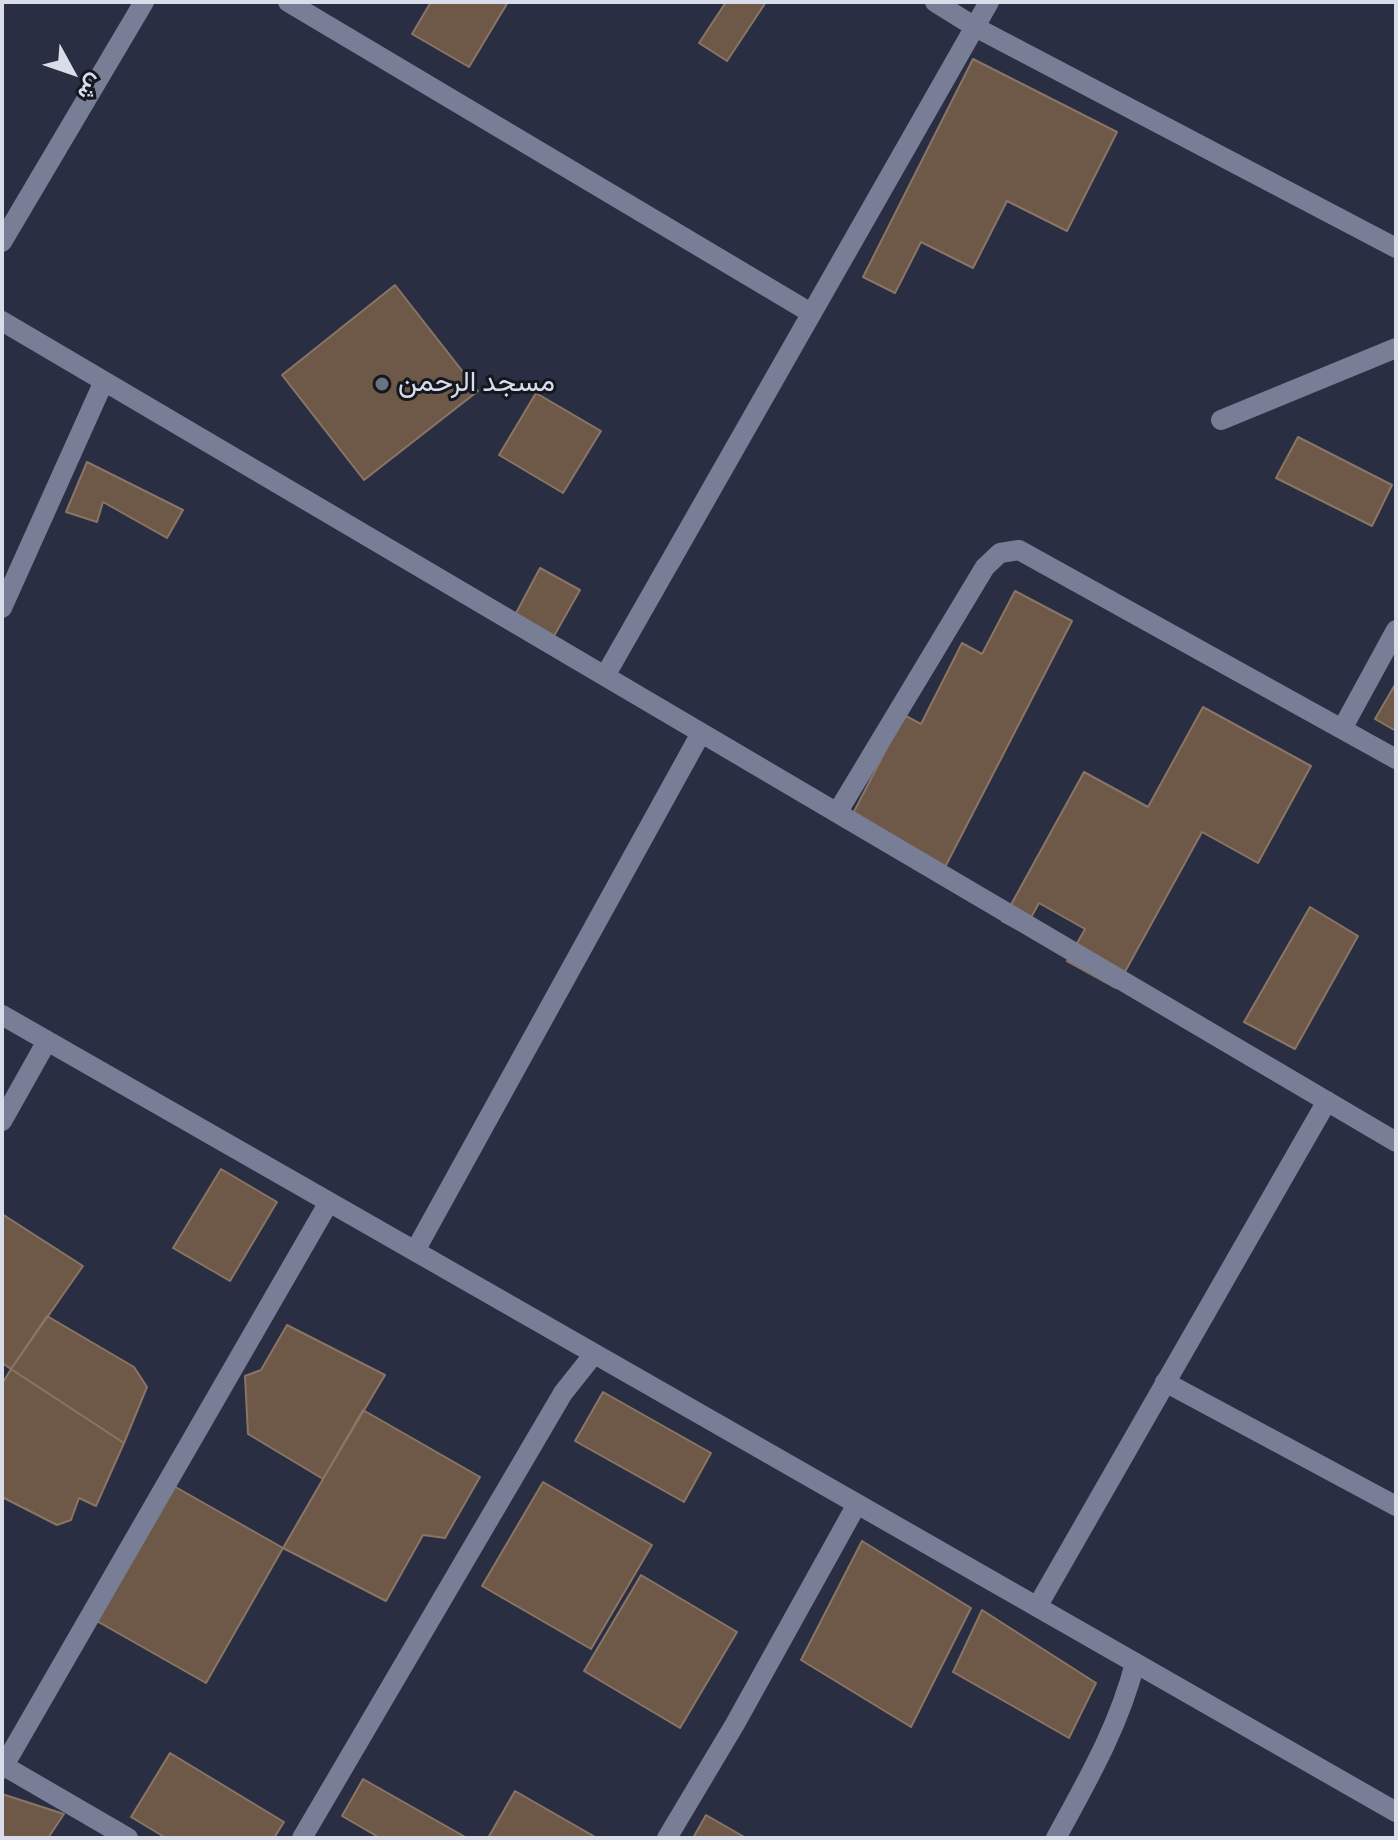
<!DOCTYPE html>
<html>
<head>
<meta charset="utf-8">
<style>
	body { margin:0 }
	#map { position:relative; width:1398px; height:1840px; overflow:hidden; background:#292e42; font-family:Signika,Vazirmatn,sans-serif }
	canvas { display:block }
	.frame { position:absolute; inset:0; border:4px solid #d9dce9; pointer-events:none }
	.north { position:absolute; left:32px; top:32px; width:80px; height:80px; -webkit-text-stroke:6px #141720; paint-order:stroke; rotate:130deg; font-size:22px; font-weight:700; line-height:32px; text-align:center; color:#d9dce9 }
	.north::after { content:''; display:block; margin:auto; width:28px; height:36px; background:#d9dce9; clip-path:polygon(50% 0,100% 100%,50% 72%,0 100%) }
</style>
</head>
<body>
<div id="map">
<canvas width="1398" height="1840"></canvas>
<div class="frame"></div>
<div class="north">ش</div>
</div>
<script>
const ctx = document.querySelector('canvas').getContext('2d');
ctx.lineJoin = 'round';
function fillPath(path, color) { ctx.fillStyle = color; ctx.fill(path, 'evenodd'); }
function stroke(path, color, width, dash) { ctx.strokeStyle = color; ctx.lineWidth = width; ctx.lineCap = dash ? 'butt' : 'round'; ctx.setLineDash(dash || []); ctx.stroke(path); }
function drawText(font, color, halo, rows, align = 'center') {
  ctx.font = font + ' Signika,Vazirmatn,sans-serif'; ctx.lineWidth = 6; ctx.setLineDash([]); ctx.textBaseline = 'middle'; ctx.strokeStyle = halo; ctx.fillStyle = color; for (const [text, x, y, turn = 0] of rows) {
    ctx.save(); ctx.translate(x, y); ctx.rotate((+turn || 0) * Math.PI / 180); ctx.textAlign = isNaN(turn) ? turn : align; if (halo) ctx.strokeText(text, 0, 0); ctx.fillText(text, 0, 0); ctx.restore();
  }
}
const building = new Path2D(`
	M431,2H508L469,67L412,34Z
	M726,2H766L727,61L699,43Z
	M973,59L1117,132L1067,231L1007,201L973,268L921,242L895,293L863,277Z
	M395,285L478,391L364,480L282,375Z
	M536,393L601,431L563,493L499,455Z
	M1298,437L1392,485L1372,526L1276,478Z
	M87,462L183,510L167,538L103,502L97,522L66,512Z
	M540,568L580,590L554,636L515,615Z
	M1015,591L1072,621L941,875L846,827L904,715L921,724L962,643L982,654Z
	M1396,683V731L1375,719Z
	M1203,707L1311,766L1258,863L1202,832L1116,988L1067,961L1085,929L1039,903L1023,932L1002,921L1084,772L1148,807Z
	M1310,907L1358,936L1295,1049L1244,1022Z
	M221,1169L277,1202L230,1281L173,1248Z
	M2,1214L83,1266L11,1369L2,1363Z
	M47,1316L134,1367L147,1387L124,1443L11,1369Z
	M287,1325L385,1375L323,1479L248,1434L245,1376L261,1370Z
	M11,1369L124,1443L96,1506L79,1498L71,1520L57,1525L2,1497V1384Z
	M603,1392L711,1453L684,1502L575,1441Z
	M363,1410L480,1477L445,1538L423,1535L386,1601L283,1548Z
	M543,1482L652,1545L591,1649L482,1586Z
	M172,1485L283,1548L206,1683L95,1620Z
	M862,1541L971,1608L911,1727L801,1660Z
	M641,1575L737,1632L680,1728L584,1671Z
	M982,1610L1096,1683L1069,1738L953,1672Z
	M170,1753L284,1822L274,1838H166L131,1817Z
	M363,1779L467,1838H380L342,1816Z
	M515,1791L597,1838H488Z
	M2,1794L64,1814L48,1838H2Z
	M706,1815L746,1838H693Z`);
const minor = new Path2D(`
	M288,2L811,313
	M935,2L975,27L1396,248
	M2,242L144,2
	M2,321L1396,1142
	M1221,420L1396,348
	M2,608L104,381
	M605,676L989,2
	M1342,729L1396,630
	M837,813L985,567L1000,553L1019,550L1396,759
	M2,1015L1396,1812
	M2,1121L47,1041
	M415,1251L701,733
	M1165,1382L1396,1506
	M1037,1607L1327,1101
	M4,1766L128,1838
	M2,1769L329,1202
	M302,1838L563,1393L594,1354
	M667,1838L735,1724L857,1504
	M1056,1838C1087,1781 1119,1726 1135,1663`);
const markers = [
	[382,384,8,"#6b7280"]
];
const poiNames = [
	["مسجد الرحمن",398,384]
];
fillPath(building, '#6e5949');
stroke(building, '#8a7564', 2);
stroke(minor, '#787e96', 20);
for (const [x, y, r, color] of markers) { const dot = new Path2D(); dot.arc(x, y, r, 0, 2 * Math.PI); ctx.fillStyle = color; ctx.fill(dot); stroke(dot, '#141720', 3); }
drawText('28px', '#d9dce9', '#141720', poiNames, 'left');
</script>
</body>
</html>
